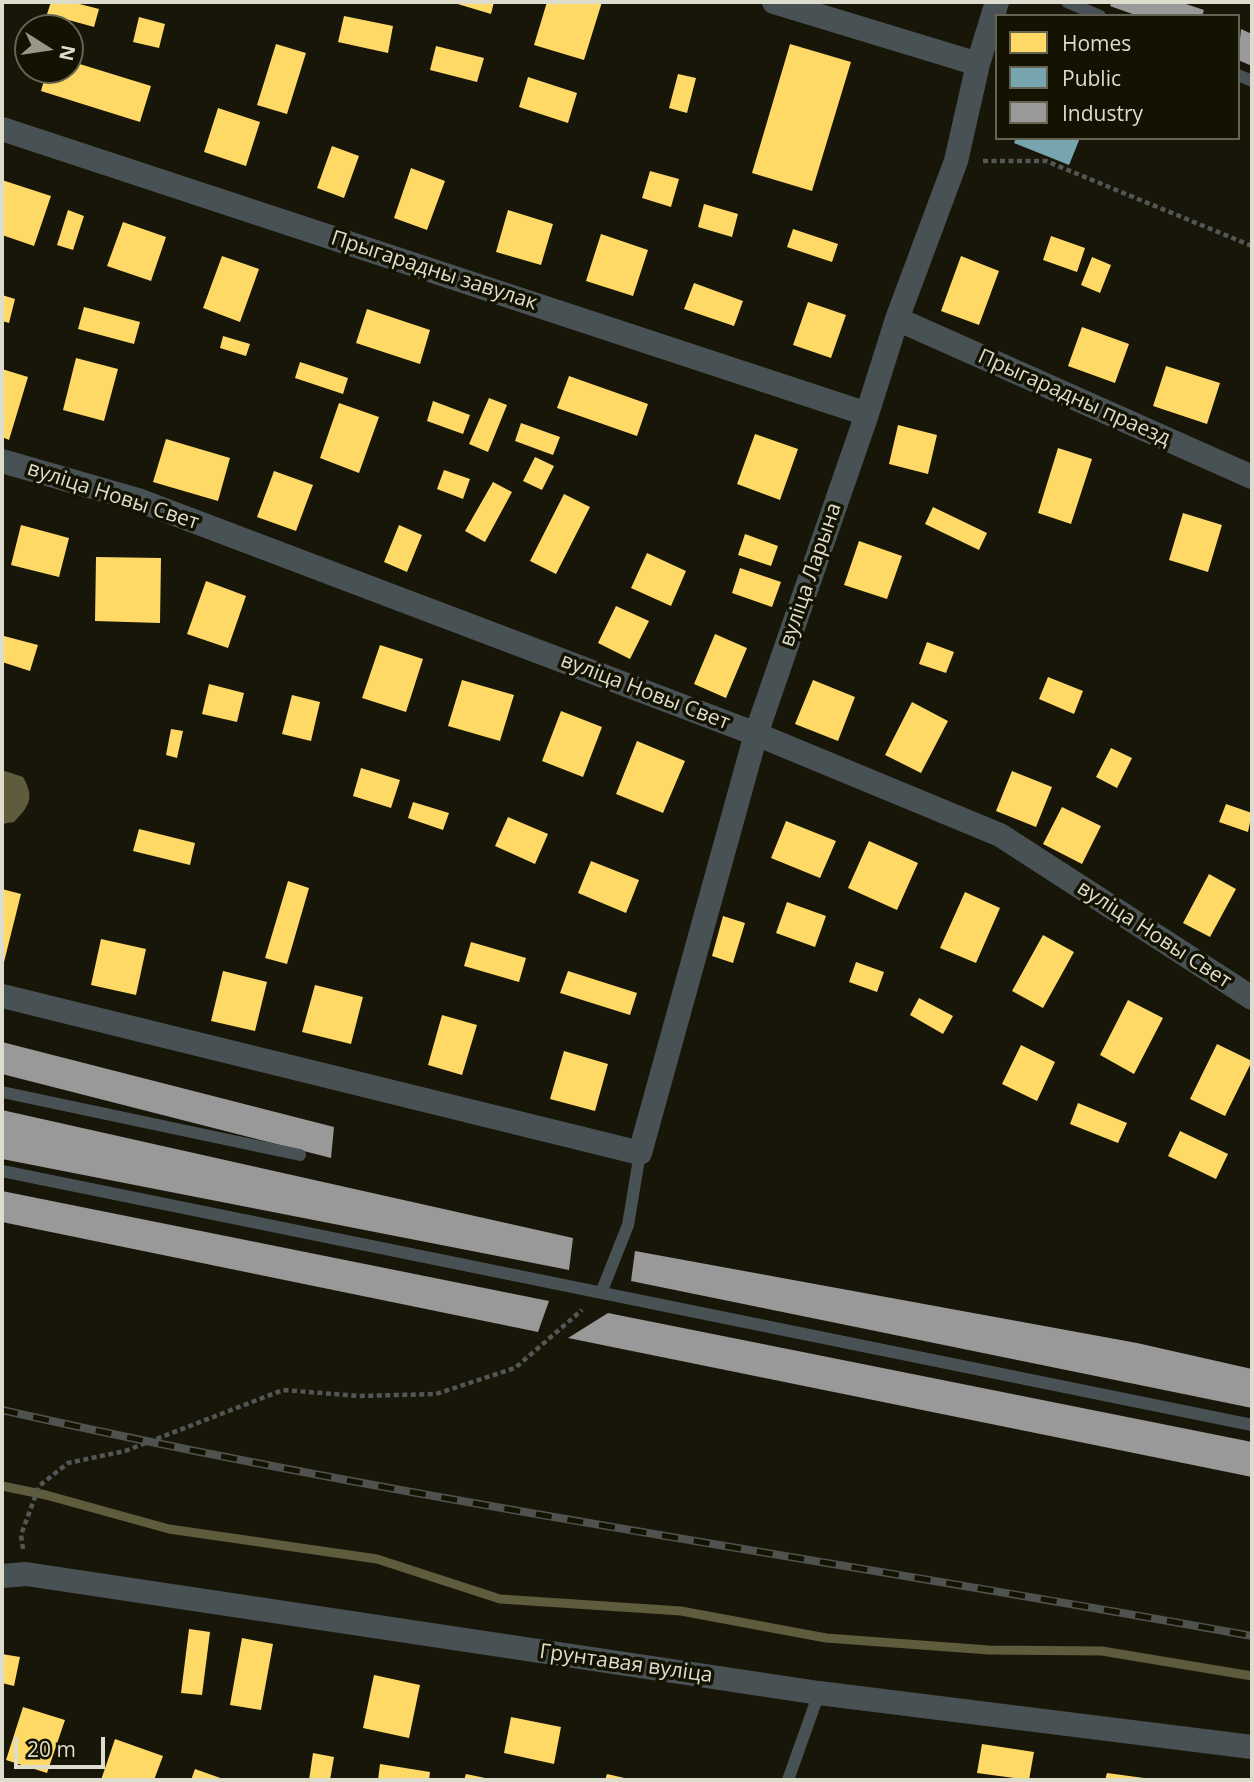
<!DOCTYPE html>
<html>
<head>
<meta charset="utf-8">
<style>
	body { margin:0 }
	#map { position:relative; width:1254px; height:1782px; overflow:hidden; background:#181608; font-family:"Open Sans",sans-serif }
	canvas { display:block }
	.frame { position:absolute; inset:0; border:4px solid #deddcd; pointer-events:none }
	.legend { position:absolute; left:995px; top:14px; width:245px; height:126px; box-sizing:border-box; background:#141200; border:2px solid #656352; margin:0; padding:9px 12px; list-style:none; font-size:21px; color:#deddcd }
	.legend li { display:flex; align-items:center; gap:14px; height:35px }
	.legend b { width:35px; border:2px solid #656352 }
	.north { position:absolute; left:14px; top:14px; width:70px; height:70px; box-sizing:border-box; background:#141200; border:2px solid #656352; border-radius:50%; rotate:102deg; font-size:19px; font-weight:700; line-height:28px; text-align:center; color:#deddcd }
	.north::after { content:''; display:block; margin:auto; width:24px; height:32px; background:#999788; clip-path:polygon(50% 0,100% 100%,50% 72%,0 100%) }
	.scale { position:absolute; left:14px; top:1737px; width:91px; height:32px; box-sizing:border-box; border:4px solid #deddcd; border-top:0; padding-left:9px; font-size:21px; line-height:24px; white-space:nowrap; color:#deddcd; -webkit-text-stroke:5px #141200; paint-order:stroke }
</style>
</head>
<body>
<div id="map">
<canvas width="1254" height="1782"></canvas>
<div class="frame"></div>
<ul class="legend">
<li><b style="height:19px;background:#ffd966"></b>Homes</li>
<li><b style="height:19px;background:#76a5af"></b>Public</li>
<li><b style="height:19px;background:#999"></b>Industry</li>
</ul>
<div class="north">N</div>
<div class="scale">20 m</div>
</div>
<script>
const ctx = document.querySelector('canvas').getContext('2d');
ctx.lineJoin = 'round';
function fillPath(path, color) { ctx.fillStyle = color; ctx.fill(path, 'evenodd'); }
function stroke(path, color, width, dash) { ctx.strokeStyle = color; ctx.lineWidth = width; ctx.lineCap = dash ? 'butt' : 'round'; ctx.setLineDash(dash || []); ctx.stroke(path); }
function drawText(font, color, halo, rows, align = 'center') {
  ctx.font = font + ' "Open Sans",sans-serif'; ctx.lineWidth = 7; ctx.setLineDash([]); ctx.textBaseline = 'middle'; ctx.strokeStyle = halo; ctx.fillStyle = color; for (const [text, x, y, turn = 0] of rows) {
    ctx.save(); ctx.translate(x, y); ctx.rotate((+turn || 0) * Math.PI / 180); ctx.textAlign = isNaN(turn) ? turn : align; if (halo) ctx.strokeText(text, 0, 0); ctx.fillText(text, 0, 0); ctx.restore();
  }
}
const water = new Path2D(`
	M2,770L23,777C35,798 29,806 14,822L2,824Z`);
const homes = new Path2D(`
	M51,2H72L99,9L94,27L47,14Z
	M451,2H494L491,14Z
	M547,2H602L584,60L534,45Z
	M344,16L393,26L388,53L338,42Z
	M139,17L165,24L159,48L133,42Z
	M276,44L306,53L287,114L257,105Z
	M790,44L851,62L812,191L752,173Z
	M436,46L484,58L477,82L430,70Z
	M70,61L151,86L140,122L41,91L47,70H70Z
	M678,74L696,78L687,113L669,108Z
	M528,77L577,93L568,123L519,107Z
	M218,108L260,122L246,166L204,152Z
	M332,146L359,156L344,198L317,188Z
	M411,168L445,181L427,230L394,218Z
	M650,171L679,179L671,207L642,198Z
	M2,180L51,196L34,246L2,235Z
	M704,204L738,214L732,237L698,227Z
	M68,210L84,216L73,250L57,245Z
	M508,210L553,224L541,265L496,252Z
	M123,222L166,237L151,281L107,266Z
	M793,229L838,244L832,262L787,247Z
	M601,234L648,250L633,296L586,281Z
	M1051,236L1085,248L1077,272L1043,260Z
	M222,256L259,269L240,322L203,308Z
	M961,256L999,271L979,325L941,311Z
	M1092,257L1111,265L1100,293L1081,285Z
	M694,283L743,301L734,326L684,309Z
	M2,295L15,299L9,323L2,321Z
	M808,302L846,315L831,358L793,345Z
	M84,307L140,322L134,344L78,329Z
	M367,309L430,330L420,364L356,343Z
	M1082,327L1129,344L1115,383L1068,366Z
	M223,336L250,344L246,356L220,348Z
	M76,358L118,369L104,421L63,410Z
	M300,362L348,378L343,394L295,378Z
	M1166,366L1220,383L1207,424L1153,406Z
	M2,369L28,377L9,440L2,437Z
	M569,376L648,404L637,436L557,408Z
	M489,398L507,405L488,452L469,444Z
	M433,401L470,415L463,434L427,421Z
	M339,403L379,417L359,473L320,458Z
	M521,423L560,437L553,455L515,441Z
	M898,425L937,435L928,474L889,464Z
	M755,434L798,449L780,500L737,484Z
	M166,439L230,458L218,501L153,482Z
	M1058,448L1092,459L1071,524L1038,513Z
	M535,457L554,466L542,490L523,481Z
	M444,470L470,479L463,499L437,489Z
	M274,471L313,485L296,531L257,517Z
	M493,482L512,492L485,542L465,531Z
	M564,494L590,507L556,574L530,561Z
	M933,507L987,533L979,550L925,524Z
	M1183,513L1222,525L1208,572L1169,560Z
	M21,525L69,538L59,577L11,565Z
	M399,525L422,535L407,572L384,562Z
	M745,534L778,546L771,566L738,555Z
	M859,541L902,556L887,599L844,585Z
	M647,553L686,571L671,606L631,588Z
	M96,557L161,558L160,623L95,621Z
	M740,568L781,582L772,607L732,593Z
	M206,581L246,596L228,648L187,634Z
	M616,606L649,621L630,659L598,643Z
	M715,634L747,648L726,698L694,684Z
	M4,636L38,645L30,671L2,662Z
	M927,642L954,652L946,673L919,664Z
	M380,645L423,659L406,712L362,698Z
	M1048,677L1083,691L1074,714L1039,699Z
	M462,680L514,695L500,741L448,726Z
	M813,680L855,697L838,741L795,724Z
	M209,684L244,693L237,722L202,714Z
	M292,695L320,702L311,741L282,734Z
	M912,702L948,721L921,773L885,755Z
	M561,711L602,727L583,777L542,761Z
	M171,729L183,731L177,758L166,755Z
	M637,741L685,761L663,813L616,794Z
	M1111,748L1132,758L1117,788L1096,777Z
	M361,768L400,780L391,808L353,796Z
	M1012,771L1052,787L1036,827L996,811Z
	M413,802L449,813L443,830L408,818Z
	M1226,804L1252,813L1248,832L1219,822Z
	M1062,807L1101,826L1082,864L1043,844Z
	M508,817L548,834L535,864L495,846Z
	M786,821L836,841L820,878L771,858Z
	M139,829L195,843L190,865L133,851Z
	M869,841L918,863L897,910L848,888Z
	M591,861L639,880L626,913L578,893Z
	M1209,874L1236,889L1210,937L1183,923Z
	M288,881L309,888L287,964L265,958Z
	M2,889L21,894L3,966H2Z
	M965,892L1000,908L976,963L940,948Z
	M787,902L826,916L815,947L776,933Z
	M723,916L745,923L733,963L712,956Z
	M1043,935L1074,952L1043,1008L1012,991Z
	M101,939L146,949L136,995L91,985Z
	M471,942L526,958L519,982L464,966Z
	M856,962L884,972L877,992L849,982Z
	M223,971L267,982L255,1031L211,1021Z
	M568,971L637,993L630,1015L560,993Z
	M315,985L363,997L351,1044L302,1032Z
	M919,998L953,1016L943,1034L910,1015Z
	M1128,1000L1163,1018L1134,1074L1100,1055Z
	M442,1015L477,1025L462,1075L428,1065Z
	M1217,1044L1252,1061L1225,1116L1190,1099Z
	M1021,1045L1055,1062L1037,1101L1002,1084Z
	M564,1051L608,1064L595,1111L550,1099Z
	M1078,1103L1127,1123L1118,1143L1070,1124Z
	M1180,1131L1228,1154L1216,1179L1168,1156Z
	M189,1629L210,1632L202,1695L181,1693Z
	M242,1638L273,1644L261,1710L230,1705Z
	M2,1654L20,1657L14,1686L2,1683Z
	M374,1675L420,1685L409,1738L363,1728Z
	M23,1707L65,1720L47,1773L6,1760Z
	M511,1717L561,1727L554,1764L504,1753Z
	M115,1739L163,1756L154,1780H101Z
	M982,1744L1034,1752L1029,1780L977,1773Z
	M313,1753L334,1757L330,1780H309Z
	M380,1764L430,1772L429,1780H378Z
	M195,1769L226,1780H191Z
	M1107,1773L1144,1778V1780H1105Z
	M466,1774L490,1779V1780H464Z
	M607,1774L629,1779V1780H605Z`);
const public = new Path2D(`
	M1016,138H1080L1069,165L1014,143Z`);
const industry = new Path2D(`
	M1112,2H1180L1204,10L1202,16H1138L1110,6Z
	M1241,29L1252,34V66L1238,60Z
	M2,1042L334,1127L331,1158L2,1074Z
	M2,1110L573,1238L569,1270L2,1159Z
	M2,1191L549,1301L538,1332L2,1222Z
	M635,1251L1137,1343L1252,1369V1408L631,1281Z
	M608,1313L1252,1442V1477L568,1338Z`);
const stream = new Path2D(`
	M2,1486L46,1495L169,1529L377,1559L500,1599L681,1611L826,1638L989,1650L1102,1651L1252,1676`);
const path = new Path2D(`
	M983,161H1046L1252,246
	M23,1549L21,1535L39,1486L68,1463L125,1451L283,1390L359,1396L436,1394L515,1368L582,1310`);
const lane = new Path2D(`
	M1067,2L1100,16
	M1238,75L1252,81
	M2,1092L300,1155
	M2,1171L1252,1425
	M601,1293L628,1225L640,1153
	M788,1780L819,1693`);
const street = new Path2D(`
	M774,2L978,64
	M2,129L867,414
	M897,319L1252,477
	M2,461L138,500L756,734L1000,835L1252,998
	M2,996L640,1153L756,734L867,414L897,319L956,161L978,64L997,2
	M2,1576L26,1574L819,1693L1252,1747`);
const rail = new Path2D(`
	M2,1410C415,1503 836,1560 1252,1636`);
const streetNames = [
	["Прыгарадны завулак",434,271,18],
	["Прыгарадны праезд",1074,398,24],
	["вуліца Новы Свет",113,496,18],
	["вуліца Ларына",811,575,-71],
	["вуліца Новы Свет",645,692,21],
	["вуліца Новы Свет",1154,935,33],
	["Грунтавая вуліца",626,1664,8]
];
fillPath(water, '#5e5c3d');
fillPath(homes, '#ffd966');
fillPath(public, '#76a5af');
fillPath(industry, '#999');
stroke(stream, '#5e5c3d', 9);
stroke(path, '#525756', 4.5, [5, 3.5]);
stroke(lane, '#485255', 12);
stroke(street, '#485255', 24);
stroke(rail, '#4f524f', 8);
stroke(rail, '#141200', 5, [16]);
drawText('21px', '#deddcd', '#141200', streetNames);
</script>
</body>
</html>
